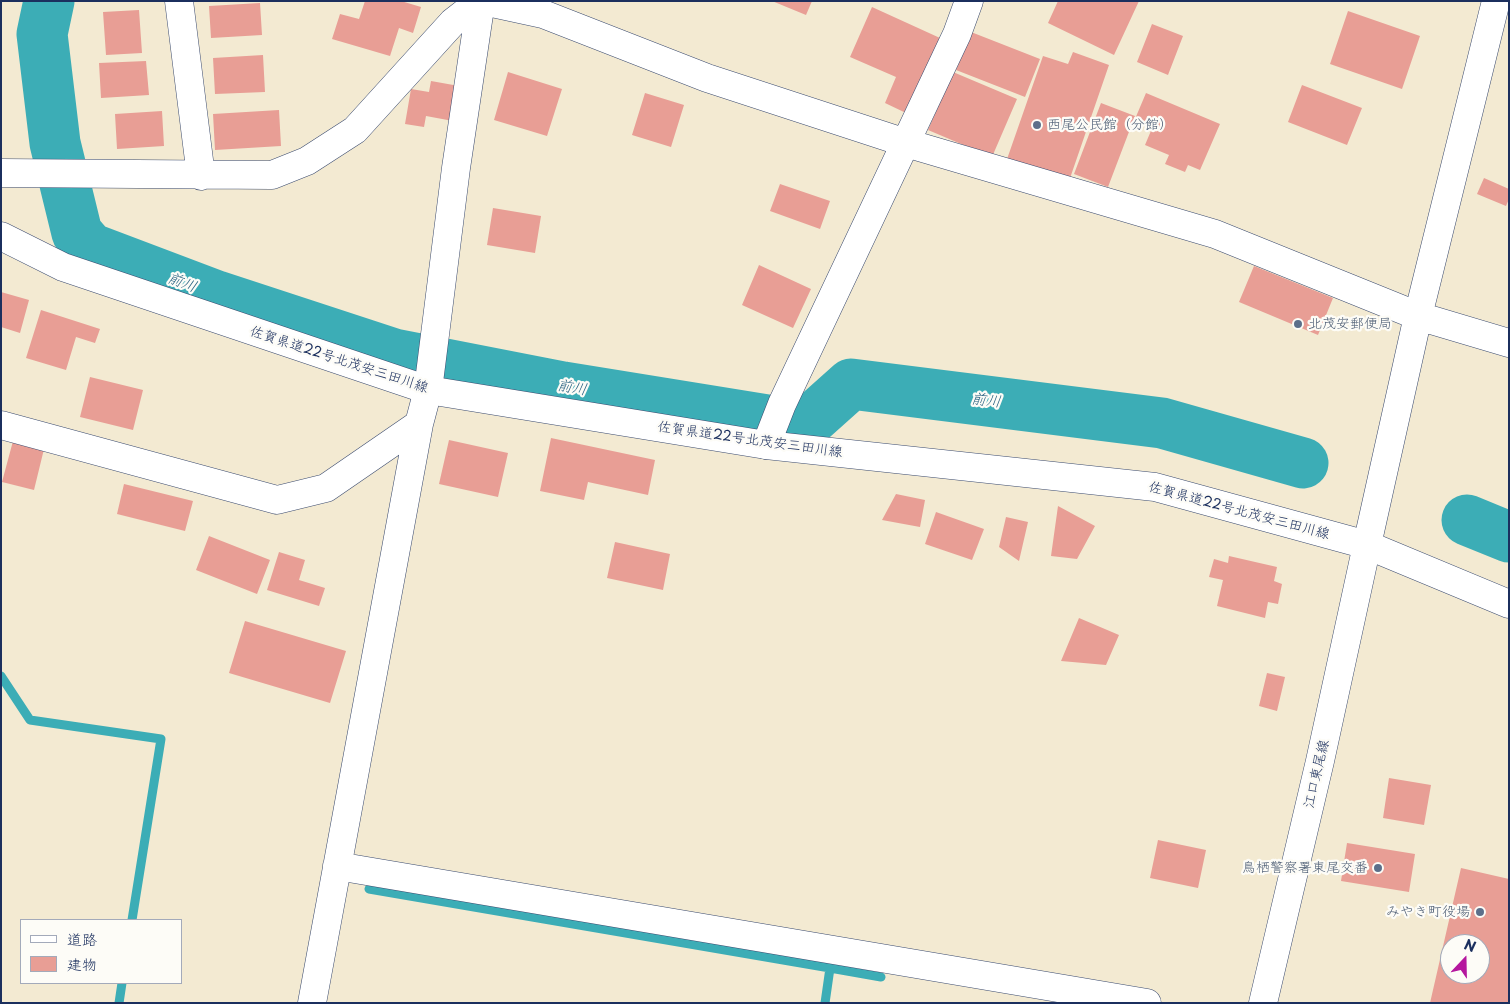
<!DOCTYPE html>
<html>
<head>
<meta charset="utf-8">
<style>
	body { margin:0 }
	#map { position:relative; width:1510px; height:1004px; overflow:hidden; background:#f3ead2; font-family:"Playpen Sans","Klee One",sans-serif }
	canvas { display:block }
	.frame { position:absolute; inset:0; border:2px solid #1b2f5e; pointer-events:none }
	.legend { position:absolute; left:20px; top:919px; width:162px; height:65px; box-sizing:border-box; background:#fdfcf7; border:1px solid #a3aaba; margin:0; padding:6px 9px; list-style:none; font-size:15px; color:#1b2f5e }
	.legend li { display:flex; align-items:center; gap:10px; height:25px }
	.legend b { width:25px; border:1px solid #a3aaba }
	.north { position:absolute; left:1440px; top:934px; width:50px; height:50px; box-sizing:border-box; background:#fdfcf7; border:1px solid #a3aaba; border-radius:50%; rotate:21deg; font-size:14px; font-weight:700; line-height:20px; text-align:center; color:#1b2f5e }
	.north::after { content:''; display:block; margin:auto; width:18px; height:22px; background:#b5179e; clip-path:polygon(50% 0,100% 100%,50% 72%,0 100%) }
</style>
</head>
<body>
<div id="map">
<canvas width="1510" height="1004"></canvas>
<div class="frame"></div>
<ul class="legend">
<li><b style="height:6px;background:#fff"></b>道路</li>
<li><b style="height:14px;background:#e89e95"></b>建物</li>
</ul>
<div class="north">N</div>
</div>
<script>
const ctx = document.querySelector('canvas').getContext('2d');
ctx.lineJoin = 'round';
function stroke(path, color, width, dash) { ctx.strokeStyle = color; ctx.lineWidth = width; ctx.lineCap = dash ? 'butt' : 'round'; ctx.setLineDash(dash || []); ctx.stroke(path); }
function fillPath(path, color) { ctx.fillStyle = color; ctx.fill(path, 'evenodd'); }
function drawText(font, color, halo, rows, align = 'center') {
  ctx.font = font + ' "Playpen Sans","Klee One",sans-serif'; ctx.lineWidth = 4.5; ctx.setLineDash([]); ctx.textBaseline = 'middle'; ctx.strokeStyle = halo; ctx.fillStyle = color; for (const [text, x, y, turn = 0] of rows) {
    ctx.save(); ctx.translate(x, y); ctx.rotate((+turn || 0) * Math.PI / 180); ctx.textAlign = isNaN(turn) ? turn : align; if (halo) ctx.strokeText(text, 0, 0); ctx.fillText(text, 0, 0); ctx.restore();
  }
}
const stream = new Path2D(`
	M1,676L30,720L161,739L132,920
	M369,889L830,968
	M119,1003L122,983
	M825,1003L830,968L881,977`);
const river = new Path2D(`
	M49,1L42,34L55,143L77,233L90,248L217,296L394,354L563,387L804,426L851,384L1162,423L1303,463
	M1467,520L1509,537`);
const building = new Path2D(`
	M365,1H401L421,7L413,33L399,28L390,56L332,39L340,14L359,19Z
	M772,1H812L806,15Z
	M1058,1H1139L1114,55L1048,23Z
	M260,3L262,35L211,38L209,6Z
	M872,7L940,38L906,113L885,103L896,77L850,57Z
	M139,10L142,53L106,55L103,12Z
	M1348,11L1420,36L1402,89L1330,64Z
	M1152,24L1183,36L1168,75L1137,62Z
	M971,32L1040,59L1025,97L956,70Z
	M1073,52L1109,65L1068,184L1006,162L1043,56L1068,64Z
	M263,55L265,92L215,94L213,58Z
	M146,61L149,95L101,98L99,63Z
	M508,72L562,89L547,136L494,120Z
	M953,72L1017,99L992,157L928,130Z
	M431,81L459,86L453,121L426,116L424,127L405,124L411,89L429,92Z
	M1302,85L1362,108L1347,145L1288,122Z
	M645,93L684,105L671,147L632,135Z
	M1146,93L1220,124L1200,170L1188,165L1185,172L1165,164L1169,155L1145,145L1153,126L1135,119Z
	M1101,103L1135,116L1108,187L1074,174Z
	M279,110L281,146L215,150L213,114Z
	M162,111L164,146L117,149L115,114Z
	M1484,178L1509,189V199L1506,206L1477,194Z
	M780,184L830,201L820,229L770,211Z
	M493,208L541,216L535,253L487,245Z
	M759,265L811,289L793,328L742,305Z
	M1254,266L1333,298L1318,335L1239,302Z
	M1,292L29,300L20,333L1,327Z
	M41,310L100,329L95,343L76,337L66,370L26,358Z
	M90,377L143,390L133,430L80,417Z
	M551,438L655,460L648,495L588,482L584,500L540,491Z
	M449,440L508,453L498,497L439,484Z
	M13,441L44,449L34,490L2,482Z
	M124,484L193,501L185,531L117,514Z
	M896,494L925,500L920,527L882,520Z
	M1058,506L1095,526L1077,559L1051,556Z
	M936,512L984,529L972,560L925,544Z
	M1006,517L1028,522L1019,561L999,547Z
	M209,536L270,560L257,594L196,570Z
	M615,542L670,554L663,590L607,578Z
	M279,552L305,560L299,580L325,588L319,606L267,590Z
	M1229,556L1277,567L1274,581L1282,584L1278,604L1268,602L1265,618L1217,606L1223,580L1209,577L1214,559L1228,563Z
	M1079,618L1119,635L1106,665L1061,661Z
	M245,621L346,651L330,703L229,673Z
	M1267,673L1285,677L1277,711L1259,706Z
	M1389,778L1431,785L1424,825L1383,818Z
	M1158,840L1206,850L1198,888L1150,878Z
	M1347,843L1415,854L1409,892L1341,881Z
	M1461,868L1509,879V1003H1430ZM1450,944H1480V974H1450Z`);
const minor = new Path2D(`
	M179,1L201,176
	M483,1L543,14L707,78L906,143L1215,234L1418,316L1509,343
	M1,173L272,175L307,161L355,130L453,22L480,1
	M1,425L277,500L326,488L419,424
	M766,445L782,404L957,34L969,1
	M1367,545L1418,316L1496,1
	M337,866L1147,1003
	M312,1003L419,424L428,390L456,168L481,1`);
const secondary = new Path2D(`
	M1263,1003L1320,761L1367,545`);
const primary = new Path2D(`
	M1,236L63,267L428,390L766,445L1155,487L1367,545L1509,604`);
const markers = [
	[1037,125,5,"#5c6f8a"],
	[1298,324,5,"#5c6f8a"],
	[1378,868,5,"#5c6f8a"],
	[1480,912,5,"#5c6f8a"]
];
const serviceNames = [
	["西尾公民館（分館）",1047,125],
	["北茂安郵便局",1308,324],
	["鳥栖警察署東尾交番",1368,868,"right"],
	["みやき町役場",1470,912,"right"]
];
const streetNames = [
	["佐賀県道22号北茂安三田川線",339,360,18],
	["佐賀県道22号北茂安三田川線",750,440,8],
	["佐賀県道22号北茂安三田川線",1239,511,15],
	["江口東尾線",1317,774,-77]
];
const waterNames = [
	["前川",182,283,21],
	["前川",572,388,10],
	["前川",986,401,7]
];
stroke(stream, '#3cadb6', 9);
stroke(river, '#3cadb6', 51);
fillPath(building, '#e89e95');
stroke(minor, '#3b4b6f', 29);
stroke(secondary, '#3b4b6f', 29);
stroke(primary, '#3b4b6f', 29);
stroke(minor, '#fff', 28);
stroke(secondary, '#fff', 28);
stroke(primary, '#fff', 28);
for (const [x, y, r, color] of markers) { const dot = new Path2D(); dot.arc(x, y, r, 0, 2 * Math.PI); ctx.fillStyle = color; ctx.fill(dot); stroke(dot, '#fdfcf7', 2); }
drawText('14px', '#4e5e75', '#fdfcf7', serviceNames, 'left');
drawText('14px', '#1b2f5e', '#fdfcf7', streetNames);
drawText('italic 15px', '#286181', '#fdfcf7', waterNames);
</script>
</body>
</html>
